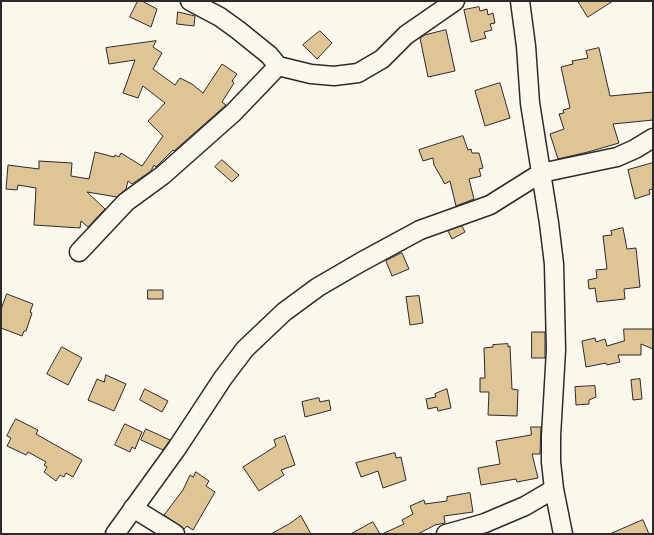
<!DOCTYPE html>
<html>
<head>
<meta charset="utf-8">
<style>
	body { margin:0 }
	#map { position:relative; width:654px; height:535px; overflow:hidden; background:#fbf7ec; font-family:Caveat,sans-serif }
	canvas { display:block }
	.frame { position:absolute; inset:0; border:2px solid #2b2b2b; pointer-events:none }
</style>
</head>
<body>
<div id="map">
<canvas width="654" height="535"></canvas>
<div class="frame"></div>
</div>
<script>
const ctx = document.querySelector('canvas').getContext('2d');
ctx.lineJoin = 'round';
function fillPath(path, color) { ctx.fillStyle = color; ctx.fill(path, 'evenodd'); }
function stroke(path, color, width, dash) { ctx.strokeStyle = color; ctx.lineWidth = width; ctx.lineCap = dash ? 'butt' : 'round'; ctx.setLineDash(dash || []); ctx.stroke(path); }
const building = new Path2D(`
	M138,1H142L157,9L151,27L130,17Z
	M578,1H613L588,17Z
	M479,7L480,11L487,9L488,15L493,13L495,23L490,24L492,30L484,32L486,38L471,42L464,10Z
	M178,12L195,16L194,26L177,24Z
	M446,30L455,71L428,77L420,38L425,35Z
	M320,31L332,43L317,59L303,45Z
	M156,41L153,47L162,53L153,69L175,85L180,78L192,84L203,93L222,64L237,74L232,81L234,83L222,102L226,105L174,151L173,150L156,167L154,165L151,171L132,184L128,181L126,189L117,197L87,192L105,209L88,227L81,221L80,228L34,225L36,188L18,185L17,190L6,189L8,165L39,169V161L72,163L71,176L89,179L95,152L114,157L115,155L119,157L121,153L142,166L163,136L148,121L165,103L143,86L138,98L123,93L135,60L109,64L106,48Z
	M599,48L610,96L653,92V120L613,124L619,143L588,152L558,159L550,134L564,129L559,114L564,113L563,110L570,108L561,67L573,64L572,61L588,58L586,51Z
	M500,83L510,118L485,126L475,91Z
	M463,136L468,150L471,149L472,153H479L483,168L479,169L481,176L469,179L474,199L456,206L450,181L445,184L434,165L433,158L423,161L419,150Z
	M222,160L239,175L232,182L215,167Z
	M653,163V189L649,190L650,194L635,199L628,170Z
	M462,226L465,232L452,239L448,231Z
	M623,228L627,249L636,248L640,287L624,289L625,299L597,302L595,288L589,289L588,280L597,278L596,270L607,269L603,236L612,235L611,231Z
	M402,253L409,269L392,276L386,261Z
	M148,290H163V299H148Z
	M7,294L33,304L30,312L32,313L26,331H24L22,336L1,328V310Z
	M419,296L423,323L410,325L406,297Z
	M624,329H653V349L641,344V355H618L620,362L607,365L606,363L586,367L582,341L595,338L596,342L605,339L607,346L624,341Z
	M532,332H545V358H532Z
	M508,344V347L510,346L512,389L518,390L517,416L488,415L489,392H480V378H485L484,348L493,347V345Z
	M62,347L82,358L68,385L47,374Z
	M106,375L126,384L114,411L88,400L97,379L104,382Z
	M640,379L642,399L633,400L631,380Z
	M595,386L596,397L589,400V404L576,405L575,387Z
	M145,389L168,401L162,412L140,400Z
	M447,389L451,408L438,411L437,407L428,409L426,399L436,397L435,394Z
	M319,398L320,402L329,400L331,410L305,417L302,402Z
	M16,419L38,430L36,434L82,460L73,477L66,473L64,477L60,475L56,481L44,472L47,467L44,465L46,462L28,452L26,455L7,446L11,438L7,436Z
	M125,424L142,432L135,449L132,447L130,452L115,445Z
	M531,427H541L540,454H532L538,478L517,482L516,479L481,485L478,468L500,464L496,441L531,435Z
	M146,429L170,440L163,450L141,440Z
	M285,436L295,465L281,470L284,475L259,491L243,467L276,446L274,440Z
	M395,453L396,458L401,457L406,480L383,488L378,471L361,477L356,463Z
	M196,472L209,481L206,486L215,492L193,530L187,526L184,529L164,515L183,490L190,475L193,477Z
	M470,493L473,512L444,516L445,523L435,525L418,534H382L404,524L402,520L413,514L410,506L424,500L425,504L447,501V497Z
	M301,516L311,534H271L289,524Z
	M643,520L649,534H610Z
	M373,522L380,534H351Z`);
const minor = new Path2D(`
	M190,1L220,17L238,30L269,55L278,66L311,74L334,76L358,73L382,59L406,35L455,1
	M520,1L526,46L530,103L549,223L554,264L556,350L551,436V462L554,489L563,534
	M79,252L126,202L163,175L233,113L278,66
	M133,508L175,534
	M115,534L177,448L223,378L245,349L284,312L318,287L361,262L420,230L490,205L541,173L617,157L635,149L653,138
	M446,534L485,523L525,506L554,489`);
fillPath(building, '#dfc595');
stroke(building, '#2b2b2b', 1);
stroke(minor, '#2b2b2b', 21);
stroke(minor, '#fbf7ec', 18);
</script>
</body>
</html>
